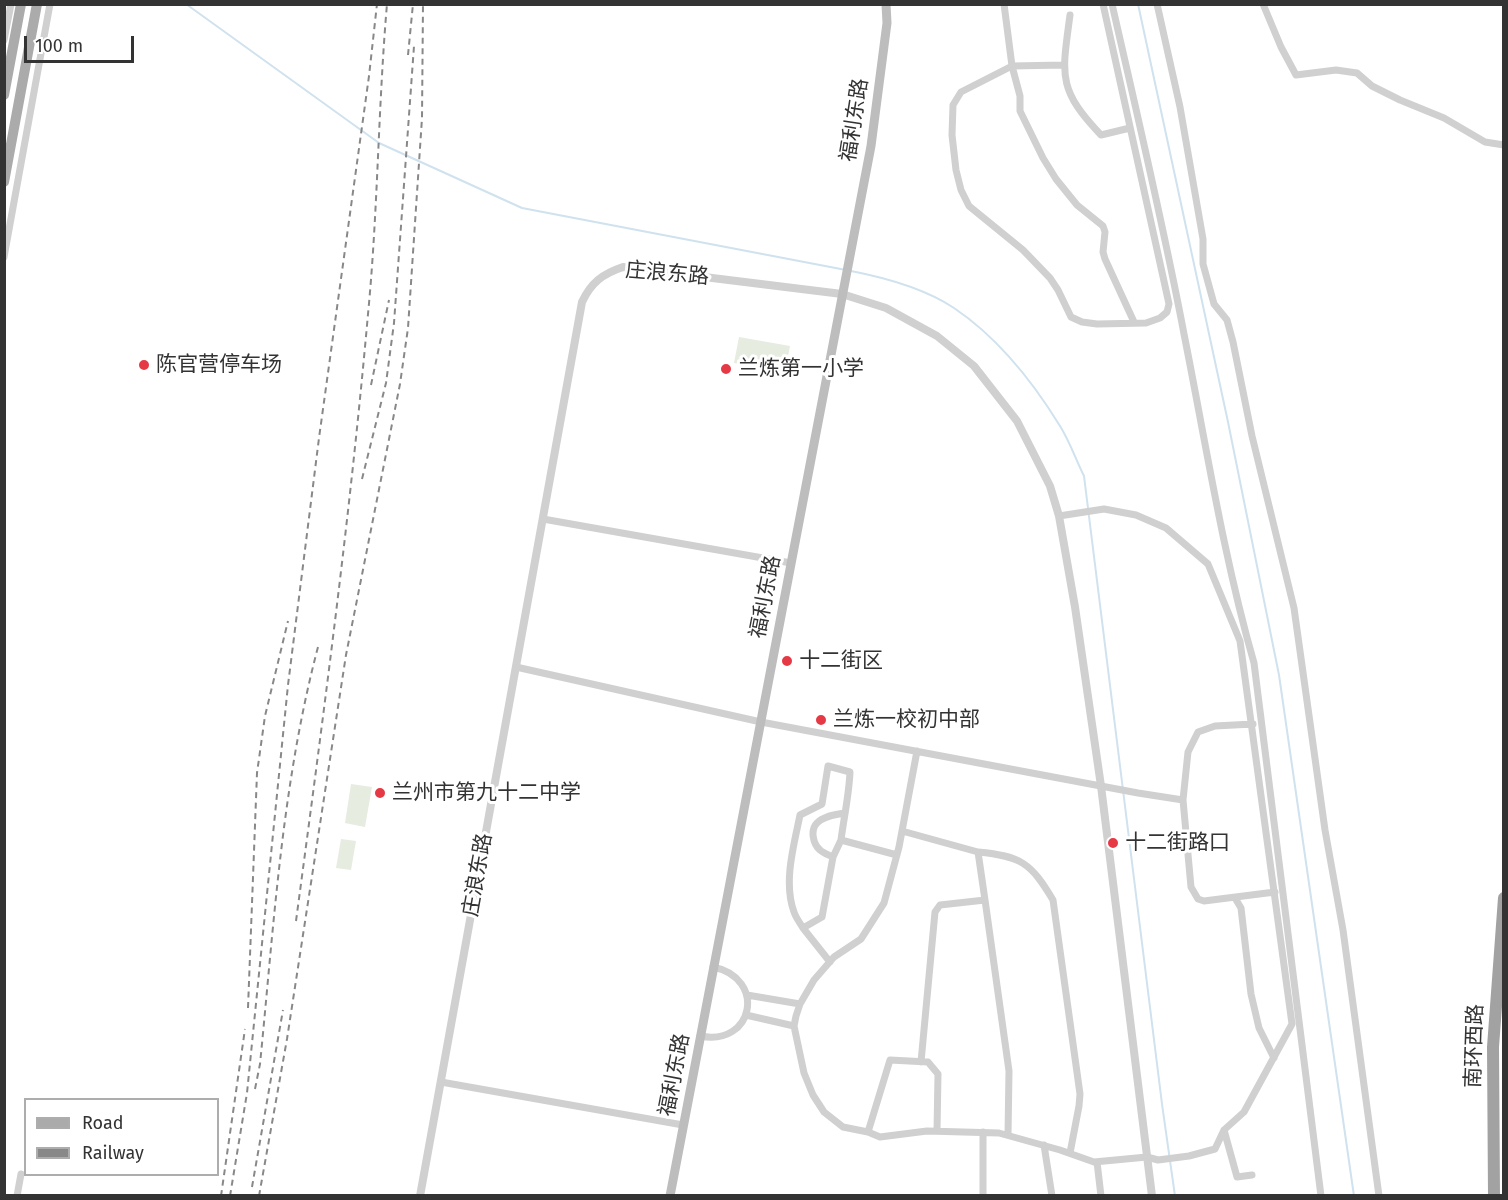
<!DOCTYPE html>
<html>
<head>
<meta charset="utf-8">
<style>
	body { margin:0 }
	#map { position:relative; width:1508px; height:1200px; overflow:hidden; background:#fff; font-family:"Fira Sans",sans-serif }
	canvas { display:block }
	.frame { position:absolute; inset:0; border:6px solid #333; pointer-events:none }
	.legend { position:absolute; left:24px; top:1098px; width:195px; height:78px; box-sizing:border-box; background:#fff; border:2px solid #adadad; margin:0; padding:8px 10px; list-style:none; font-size:18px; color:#333 }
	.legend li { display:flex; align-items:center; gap:12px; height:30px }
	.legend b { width:30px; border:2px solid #adadad }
	.scale { position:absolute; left:24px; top:36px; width:110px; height:27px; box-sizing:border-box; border:3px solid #333; border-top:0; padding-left:8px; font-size:18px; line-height:21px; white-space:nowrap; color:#333; -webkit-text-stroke:4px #fff; paint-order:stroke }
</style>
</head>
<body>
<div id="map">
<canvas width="1508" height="1200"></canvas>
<div class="frame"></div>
<ul class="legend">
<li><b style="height:8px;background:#ababab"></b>Road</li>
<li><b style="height:8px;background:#888"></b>Railway</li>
</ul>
<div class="scale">100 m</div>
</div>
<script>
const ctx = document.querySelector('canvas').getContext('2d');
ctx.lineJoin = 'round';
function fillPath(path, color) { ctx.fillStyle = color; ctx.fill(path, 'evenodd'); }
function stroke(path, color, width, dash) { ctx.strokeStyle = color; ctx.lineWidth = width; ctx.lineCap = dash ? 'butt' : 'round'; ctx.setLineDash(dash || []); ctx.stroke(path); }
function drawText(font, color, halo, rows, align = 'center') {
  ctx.font = font + ' "Fira Sans","Noto Sans SC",sans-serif'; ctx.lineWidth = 6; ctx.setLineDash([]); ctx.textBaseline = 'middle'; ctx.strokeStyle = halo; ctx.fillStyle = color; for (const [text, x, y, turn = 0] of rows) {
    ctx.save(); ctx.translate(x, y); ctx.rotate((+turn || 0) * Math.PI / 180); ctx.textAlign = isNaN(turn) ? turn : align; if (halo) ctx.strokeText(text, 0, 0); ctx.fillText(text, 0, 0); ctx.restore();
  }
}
const green = new Path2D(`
	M739,337L790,346L785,372L734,363Z
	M351,784L372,787L365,827L345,823Z
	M341,839L356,841L351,870L336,868Z`);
const stream = new Path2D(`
	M186,4L379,143L522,208L846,270
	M1138,4L1228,422L1279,675L1354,1196
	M851,271C887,278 924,288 954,308C997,337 1033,382 1060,426C1070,442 1076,460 1084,476L1162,1104L1175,1196`);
const minor = new Path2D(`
	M1004,4L1012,66L1020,96V111L1043,158L1056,179L1077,205L1103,226L1105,232L1103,252L1105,259L1134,322
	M1112,4C1137,114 1163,223 1184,334C1206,444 1223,555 1254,663L1321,1196
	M1157,4L1180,107L1203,239V264L1214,304L1227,320L1233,342L1252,436L1294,608L1325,830L1343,930L1379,1196
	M1263,4L1281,47L1296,75L1336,70L1357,73L1372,86L1400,100L1444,118L1485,142L1504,145
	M1070,15C1062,75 1057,89 1101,135L1130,128
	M4,40L11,4
	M1063,65L1012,66L961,92L953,105L952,135L956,170L961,190L969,206L1023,250L1050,278L1058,290L1071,317L1082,322L1097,324L1146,323L1160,318L1167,312L1169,304L1103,4
	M4,257L50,4
	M543,519L791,563
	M516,667L761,722L1138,793L1183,800
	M1253,724L1215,726L1198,732L1188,752L1183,800L1191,887L1198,899L1204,901L1275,892
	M917,751L899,847L884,903L861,939L834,957L814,980L800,1004L796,1016L794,1026L804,1073L813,1095L824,1112L843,1127L868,1132L880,1137L927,1131L999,1133L1060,1150L1094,1162L1147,1157L1158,1160L1189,1156L1215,1149L1224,1130L1244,1112L1292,1024L1240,641L1208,564L1166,528L1136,515L1104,509L1059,516
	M902,831L978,852L985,900
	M978,852C1021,856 1031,863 1053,900L1080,1094L1079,1106L1070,1153
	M833,857C829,855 823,853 820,850C813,844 810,830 817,823C823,816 835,815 844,813
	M1235,898L1241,908L1251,994L1259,1028L1274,1058
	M803,928C800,923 796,918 794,912C783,882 794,845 800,815L822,804L828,766L850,772C849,795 844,817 841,840
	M830,962L803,928L822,917L833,857L841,840L897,855
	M747,995L800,1004
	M746,1015L794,1026
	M700,1036C754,1047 767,978 713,967
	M921,1062L935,912L940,905L985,900L1009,1071L1008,1135
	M441,1082L683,1125
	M1224,1130L1237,1177L1252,1175
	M868,1132L890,1060L928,1062L938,1074L937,1131
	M983,1132V1196
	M1044,1145L1052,1196
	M1097,1162L1101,1196
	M17,1196L21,1174`);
const tertiary = new Path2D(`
	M420,1196L582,302C591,283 602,274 623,267L842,294L886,308L937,336L974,366L1017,421L1050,486L1059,516L1075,607L1101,786L1152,1196`);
const secondary = new Path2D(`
	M670,1196L871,146L887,23L886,4`);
const primary = new Path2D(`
	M4,95L21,4
	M4,182L37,4`);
const trunk = new Path2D(`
	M1494,1196L1493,1047L1504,898`);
const rail = new Path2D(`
	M408,55L413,4
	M371,385L389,300
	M362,479L386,383L394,323L414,46
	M296,921C323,719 350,517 368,314C378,211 378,108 387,4
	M248,1008L257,773L265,716L288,621
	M255,1089L260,1064C274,924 282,783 318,647
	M252,1187L283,1010
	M221,1196L245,1029
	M230,1196L247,1093L288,685L319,438L369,76L377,4
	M259,1196L287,1039L346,655L400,384L408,328L422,118L423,4`);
const markers = [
	[144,365,6,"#e63946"],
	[726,369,6,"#e63946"],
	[787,661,6,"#e63946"],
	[821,720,6,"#e63946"],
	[380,793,6,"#e63946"],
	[1113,843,6,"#e63946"]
];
const streetNames = [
	["福利东路",855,120,-81],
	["庄浪东路",667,274,5],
	["福利东路",766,597,-79],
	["庄浪东路",478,875,-80],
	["南环西路",1475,1046,-88],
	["福利东路",675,1075,-79]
];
const poiNames = [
	["陈官营停车场",156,365],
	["兰炼第一小学",738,369],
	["十二街区",799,661],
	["兰炼一校初中部",833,720],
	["兰州市第九十二中学",392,793],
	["十二街路口",1125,843]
];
fillPath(green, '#e6ecdf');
stroke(stream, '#cfe2ee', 2);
stroke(minor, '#d0d0d0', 7);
stroke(tertiary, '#d0d0d0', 8);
stroke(secondary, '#bdbdbd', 9);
stroke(primary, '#ababab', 10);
stroke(trunk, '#a2a2a2', 12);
stroke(rail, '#888', 2, [6, 4.5]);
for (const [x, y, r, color] of markers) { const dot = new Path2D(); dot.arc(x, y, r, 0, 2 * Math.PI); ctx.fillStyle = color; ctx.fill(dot); stroke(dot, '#fff', 2); }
drawText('21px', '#333', '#fff', streetNames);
drawText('21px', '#333', '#fff', poiNames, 'left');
</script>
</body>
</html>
